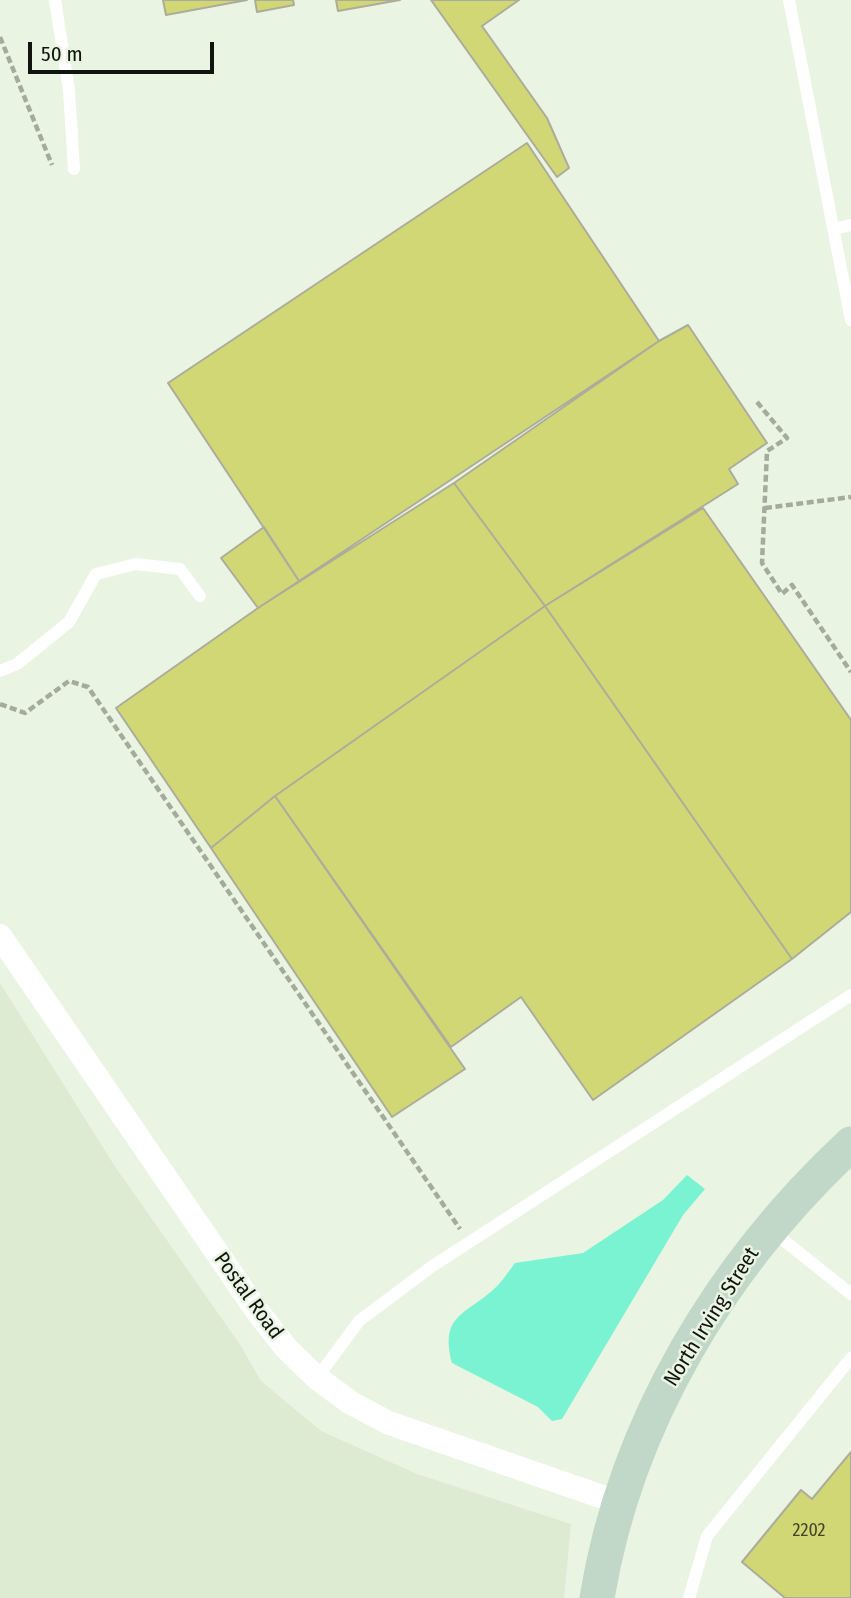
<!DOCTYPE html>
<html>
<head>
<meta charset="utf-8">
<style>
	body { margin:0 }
	#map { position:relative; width:851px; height:1598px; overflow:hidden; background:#eaf4e2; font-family:"Fira Sans Condensed",sans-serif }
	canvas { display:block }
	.scale { position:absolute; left:28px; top:42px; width:186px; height:32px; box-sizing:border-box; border:4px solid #10140e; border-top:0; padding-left:9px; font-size:21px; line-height:24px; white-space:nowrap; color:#10140e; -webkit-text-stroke:5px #eaf4e2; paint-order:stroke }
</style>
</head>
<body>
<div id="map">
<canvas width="851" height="1598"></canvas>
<div class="scale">50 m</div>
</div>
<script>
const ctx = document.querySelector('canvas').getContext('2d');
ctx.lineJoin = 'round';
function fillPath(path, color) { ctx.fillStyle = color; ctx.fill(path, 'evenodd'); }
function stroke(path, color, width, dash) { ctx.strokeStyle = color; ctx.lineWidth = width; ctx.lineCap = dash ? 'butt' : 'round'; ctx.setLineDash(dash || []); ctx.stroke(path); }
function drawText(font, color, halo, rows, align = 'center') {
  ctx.font = font + ' "Fira Sans Condensed",sans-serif'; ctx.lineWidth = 5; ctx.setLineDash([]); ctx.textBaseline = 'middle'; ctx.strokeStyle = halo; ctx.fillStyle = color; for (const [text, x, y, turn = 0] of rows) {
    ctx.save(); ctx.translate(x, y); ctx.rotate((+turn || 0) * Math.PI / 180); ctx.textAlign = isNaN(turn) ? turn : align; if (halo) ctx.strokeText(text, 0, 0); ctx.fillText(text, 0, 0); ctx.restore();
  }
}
const built = new Path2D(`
	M0,983L114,1165L241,1346L261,1381L321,1431L417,1474L571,1524L564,1598H0Z`);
const water = new Path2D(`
	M687,1175L705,1189L683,1215L562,1419L552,1421L538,1407L452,1363C440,1315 464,1316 494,1289C502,1282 508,1272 515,1263L583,1253L663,1200Z`);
const building = new Path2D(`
	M163,0H247L166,15Z
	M255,0H293L294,5L257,12Z
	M336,0H400L338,11Z
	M431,0H519L482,26L547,118L569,168L557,177Z
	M527,143L659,341L299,581L168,383Z
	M688,325L767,443L729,469L738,484L545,606L454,483L659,341Z
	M454,483L545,606L275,796L211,848L116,708L258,608Z
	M703,508L851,720V912L792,959L545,606Z
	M264,527L299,581L258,608L221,558Z
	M545,606L792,959L593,1100L521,997L451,1047L275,796Z
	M275,796L465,1069L392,1117L211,848Z
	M851,1452V1598H785L742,1562L801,1490L812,1499Z`);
const path = new Path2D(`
	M0,37L52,165
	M757,402L787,438L767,451L762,563L782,594L792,585L851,672
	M765,508L851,497
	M0,704L25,713L69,681L88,687L460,1229`);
const lane = new Path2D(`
	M55,0L69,90L74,169
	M789,0L851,320
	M833,229L851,225
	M0,671L17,664L69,622L96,574L136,564L180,569L200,596
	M772,1231L851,1294
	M317,1378L359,1321L431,1267L851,995
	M689,1598L707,1536L851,1358`);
const street = new Path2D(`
	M0,936L257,1311L286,1348L317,1378L351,1403L389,1423L620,1503`);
const secondary = new Path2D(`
	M597,1598C626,1422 722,1264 851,1144`);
const numberNames = [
	["2202",809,1531]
];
const streetNames = [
	["Postal Road",248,1296,54],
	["North Irving Street",712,1317,-58]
];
fillPath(built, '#dcebd2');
fillPath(water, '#79f3d2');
fillPath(building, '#d2d776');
stroke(building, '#abad9a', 2);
stroke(path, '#a2ab9c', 4.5, [7, 3.5]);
stroke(lane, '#fff', 12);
stroke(street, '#fff', 24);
stroke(secondary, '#c1d7c7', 35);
drawText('18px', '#404528', null, numberNames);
drawText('21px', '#10140e', '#eaf4e2', streetNames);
</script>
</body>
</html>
